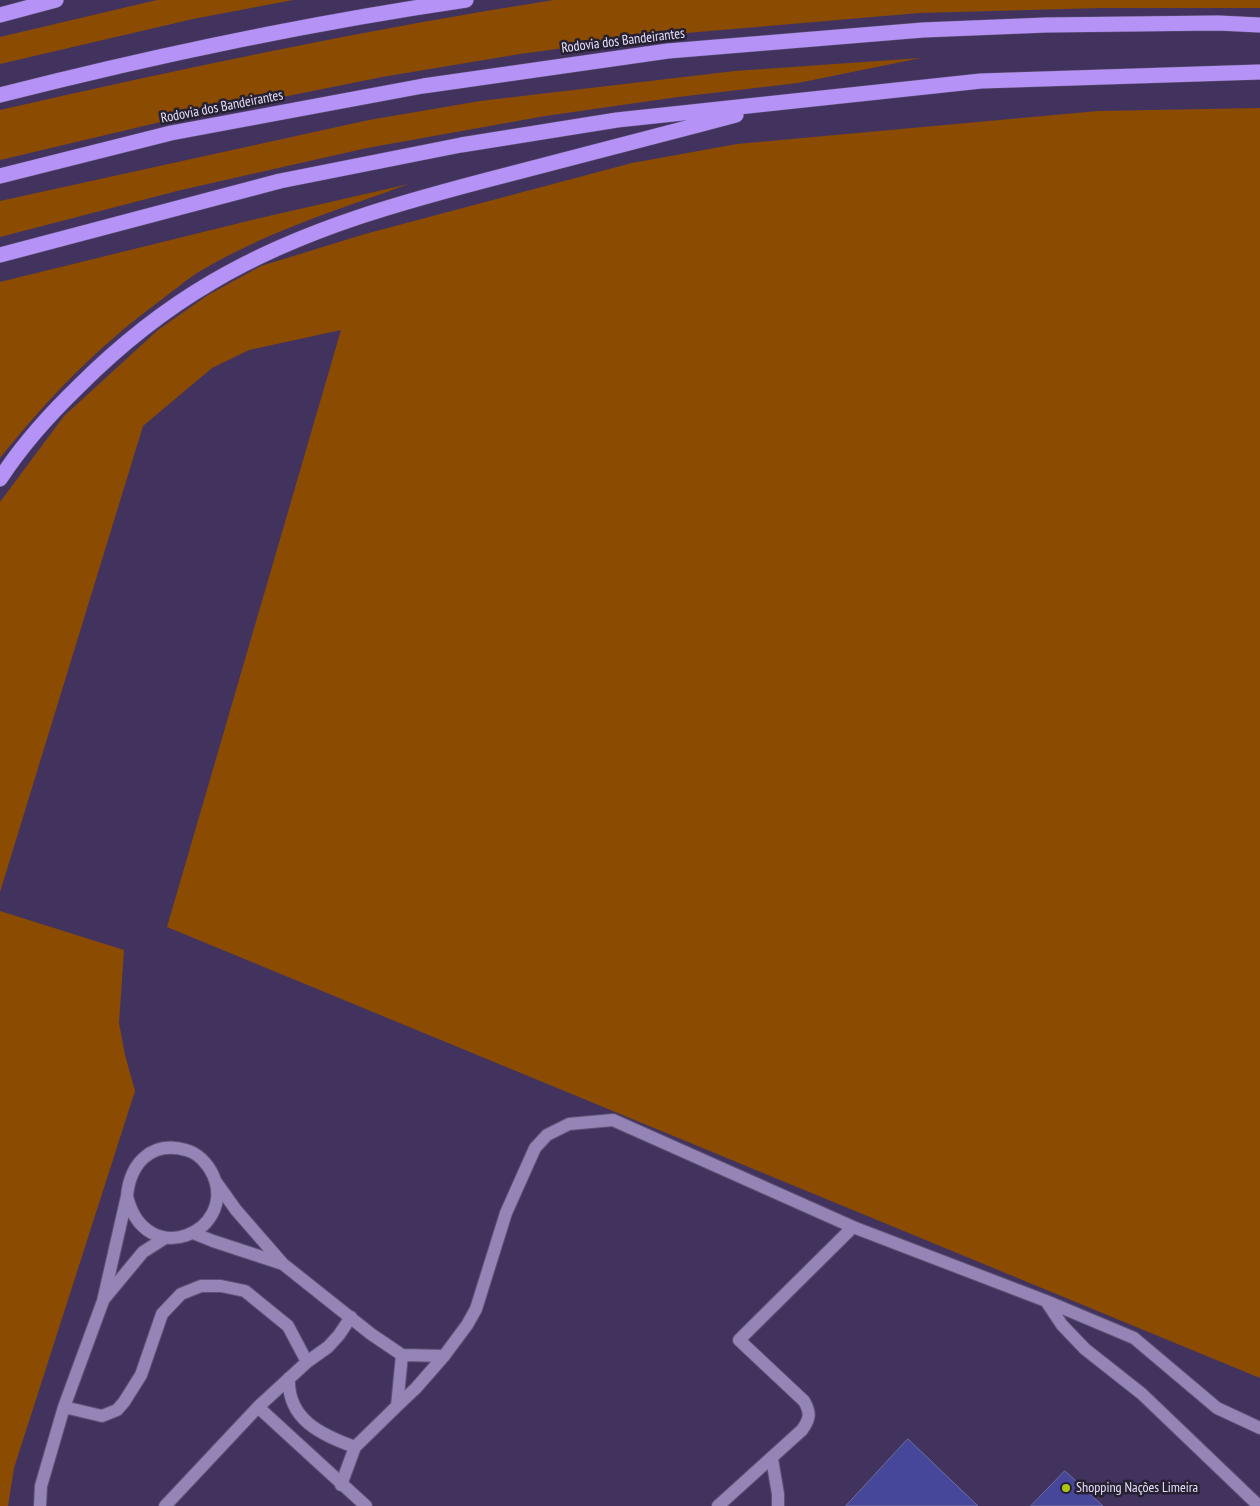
<!DOCTYPE html>
<html>
<head>
<meta charset="utf-8">
<style>
	body { margin:0 }
	canvas { display:block; background:#42335e }
</style>
</head>
<body>
<canvas width="1260" height="1506"></canvas>
<script>
const ctx = document.querySelector('canvas').getContext('2d');
ctx.lineJoin = 'round';
function fillPath(path, color) { ctx.fillStyle = color; ctx.fill(path, 'evenodd'); }
function stroke(path, color, width, dash) { ctx.strokeStyle = color; ctx.lineWidth = width; ctx.lineCap = dash ? 'butt' : 'round'; ctx.setLineDash(dash || []); ctx.stroke(path); }
function drawText(font, color, halo, rows, align = 'center') {
  ctx.font = font + ' "PT Sans Narrow",sans-serif'; ctx.lineWidth = 5; ctx.setLineDash([]); ctx.textBaseline = 'middle'; ctx.strokeStyle = halo; ctx.fillStyle = color; for (const [text, x, y, turn = 0] of rows) {
    ctx.save(); ctx.translate(x, y); ctx.rotate((+turn || 0) * Math.PI / 180); ctx.textAlign = isNaN(turn) ? turn : align; if (halo) ctx.strokeText(text, 0, 0); ctx.fillText(text, 0, 0); ctx.restore();
  }
}
const green = new Path2D(`
	M157,0H293L193,19L0,64V37Z
	M554,0H1260V8H1102L919,13L652,36L520,54L382,77L169,120L0,160V110C183,68 368,29 554,0Z
	M921,58L798,83L678,97L545,116L367,148L181,190L0,237V201L369,120L480,101L735,71Z
	M1260,108V1378L167,927L341,330L249,350L212,368L143,426L0,892V502L64,416L158,330L208,295L261,266L365,234L632,163L737,144L1098,111Z
	M409,184C337,210 263,233 197,273C185,281 173,291 161,300C96,348 50,396 0,458V282L256,219Z
	M0,911L124,950L119,1023L125,1055L135,1091L14,1468L8,1506H0Z`);
const building = new Path2D(`
	M908,1439L978,1506H846Z
	M1065,1471L1103,1506H1031Z`);
const minor = new Path2D(`
	M216,1182L236,1210L283,1264L371,1334L402,1355L444,1356L467,1325L476,1309L506,1213L535,1148L547,1135L569,1124L613,1120L853,1227L1046,1301L1134,1338L1217,1408L1260,1428
	M193,1233L213,1241L283,1264
	M104,1299L143,1252L165,1238
	M1046,1301L1062,1325L1085,1349L1142,1394L1259,1506
	M289,1378C287,1419 321,1435 355,1447
	M397,1406L416,1388L444,1356
	M64,1407L102,1416L117,1410L124,1402L141,1375L162,1314L181,1294L201,1286H221L245,1291L288,1326L307,1362
	M258,1407L366,1506
	M772,1459L778,1494V1506
	M341,1485L355,1447L397,1406L402,1355
	M40,1506L41,1486L64,1407L103,1301L127,1196C130,1164 151,1140 186,1150C198,1153 208,1164 213,1175C238,1232 145,1272 127,1196
	M165,1506L258,1407L307,1362L328,1347L339,1335L351,1317
	M718,1506L802,1430C810,1419 811,1413 804,1401L739,1340L853,1227`);
const highway = new Path2D(`
	M0,15L56,0
	M0,95C153,56 309,23 466,0
	M0,176L171,133L423,86L668,51L923,30L1046,25L1218,23L1260,25
	M0,255L280,181L461,145L617,120L981,81L1260,72
	M0,479C22,445 50,414 79,386C119,346 164,310 212,282C303,228 409,200 510,174C586,154 661,135 736,115`);
const markers = [
	[1066,1488,5,"#abc614"]
];
const streetNames = [
	["Rodovia dos Bandeirantes",623,41,-7],
	["Rodovia dos Bandeirantes",222,107,-11]
];
const poiNames = [
	["Shopping Nações Limeira",1076,1488]
];
fillPath(green, '#8b4b01');
fillPath(building, '#46469b');
stroke(building, '#6c71a0', 1);
stroke(minor, '#5e5175', 14);
stroke(highway, '#5e5175', 16);
stroke(minor, '#9585b6', 12);
stroke(highway, '#b592f5', 15);
for (const [x, y, r, color] of markers) { const dot = new Path2D(); dot.arc(x, y, r, 0, 2 * Math.PI); ctx.fillStyle = color; ctx.fill(dot); stroke(dot, '#262033', 2); }
drawText('14px', '#e6def9', '#262033', streetNames);
drawText('14px', '#e6def9', '#262033', poiNames, 'left');
</script>
</body>
</html>
